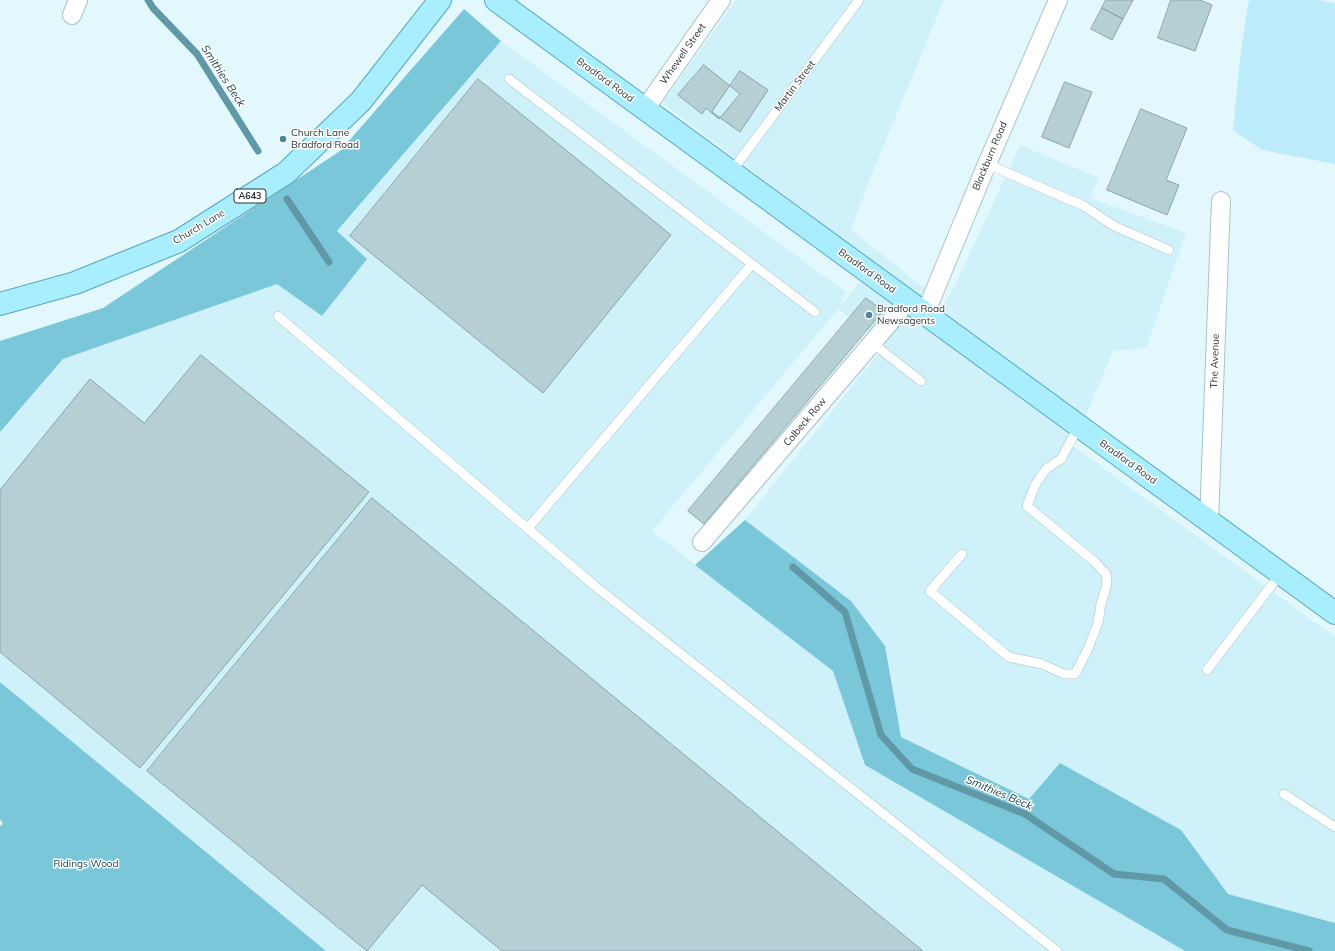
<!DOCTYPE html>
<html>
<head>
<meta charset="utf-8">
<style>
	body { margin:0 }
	canvas { display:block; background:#e3f8fd }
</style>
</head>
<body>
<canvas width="1335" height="951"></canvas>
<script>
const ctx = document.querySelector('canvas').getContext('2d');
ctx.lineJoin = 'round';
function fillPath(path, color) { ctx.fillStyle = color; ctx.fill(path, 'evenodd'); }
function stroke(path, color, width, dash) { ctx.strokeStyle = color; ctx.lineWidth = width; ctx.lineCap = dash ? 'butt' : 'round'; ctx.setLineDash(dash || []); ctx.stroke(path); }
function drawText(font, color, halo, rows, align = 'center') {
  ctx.font = font + ' Mulish,sans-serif'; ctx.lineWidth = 3; ctx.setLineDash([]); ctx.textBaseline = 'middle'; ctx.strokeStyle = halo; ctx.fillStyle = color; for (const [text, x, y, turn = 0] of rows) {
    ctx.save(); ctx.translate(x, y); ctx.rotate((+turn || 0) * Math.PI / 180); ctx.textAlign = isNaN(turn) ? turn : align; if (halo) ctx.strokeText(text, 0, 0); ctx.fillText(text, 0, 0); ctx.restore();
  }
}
const built = new Path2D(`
	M736,0H944L869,181L851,230L944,304L960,275L1020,145L1099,178L1090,198L1186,233L1146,348L1113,351L1073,446L1335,637V923L1228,894L1181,830L1060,763L1029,799L901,737L885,646L851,601L745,520L886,344L838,309L652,531L833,671L865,765L1185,951H326L0,682V432L63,359L277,284L323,316L337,232L501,41L846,292L839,307L876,264L662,103Z`);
const green = new Path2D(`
	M1250,0H1319L1335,3V164L1262,150L1233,130L1240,59L1248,3Z`);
const forest = new Path2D(`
	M464,9L501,41L337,231L367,259L322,316L277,284L63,359L0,432V341L103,308L340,151Z
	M745,520L851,601L885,646L901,737L1029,799L1060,763L1181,830L1228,894L1335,923V951H1185L865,765L833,671L695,565Z
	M0,682L326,951H0V826L3,824L0,819Z`);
const stream = new Path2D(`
	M148,0L153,8L197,54L258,151
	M287,199L329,262
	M793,567L845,612L881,735L912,769L1025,814L1114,874L1164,879L1227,930L1309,951`);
const building = new Path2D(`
	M1106,0H1133L1123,19L1102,8Z
	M1171,0H1200L1212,5L1195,51L1158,38Z
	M1102,8L1123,19L1112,40L1091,29Z
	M704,65L740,94L719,119L706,108L702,114L678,95Z
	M740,71L768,90L740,132L712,112Z
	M478,79L671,235L543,393L350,236Z
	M1065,82L1092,92L1069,148L1042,137Z
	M1141,109L1187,128L1166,180L1179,185L1167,215L1107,190Z
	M866,298L883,311L704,524L688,511Z
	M201,355L369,492L140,768L0,652V490L90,379L144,423Z
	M372,498L923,951H502L422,885L367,951L147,771Z`);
const lane = new Path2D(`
	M509,79L752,264L528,528
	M987,164L1084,206L1114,226L1169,250
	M731,172L859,0
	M752,264L815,312
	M278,316L595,586L1057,951
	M872,343L921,381
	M962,554L930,591L1009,657L1042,664L1064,674H1075L1088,649L1098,623L1101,604L1107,584L1106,574L1095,562L1027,506L1035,485L1046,469L1061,459L1079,426
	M1207,670L1281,573
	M1284,794L1335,827`);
const street = new Path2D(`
	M72,15L78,0
	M645,109L721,0
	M925,314L987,164L1058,0
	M1209,521L1221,201
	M702,542L908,301`);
const primary = new Path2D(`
	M496,0L1335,613
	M0,304L75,283L179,241L286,173L361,101L440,0`);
const markers = [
	[283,139,4,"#47899a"],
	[869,315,4,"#47899a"]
];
const shields = [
	[250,196,32]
];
const shieldNames = [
	["A643",250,196]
];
const streetNames = [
	["Whewell Street",683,54,-55],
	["Bradford Road",605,80,36],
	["Martin Street",795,86,-53],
	["Blackburn Road",990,156,-67],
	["Church Lane",199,227,-31],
	["Bradford Road",867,271,36],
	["The Avenue",1215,361,-88],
	["Colbeck Row",805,422,-50],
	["Bradford Road",1128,462,36]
];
const poiNames = [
	["Church Lane",291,133],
	["Bradford Road",291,145],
	["Bradford Road",877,309],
	["Newsagents",877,321]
];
const parkNames = [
	["Ridings Wood",86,864]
];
const waterNames = [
	["Smithies Beck",223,76,57],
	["Smithies Beck",999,793,23]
];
fillPath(built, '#cef1fa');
fillPath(green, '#bcecf9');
fillPath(forest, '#7ac7da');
stroke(stream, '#6098a6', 7);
fillPath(building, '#b6cfd5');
stroke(building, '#8ba3aa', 1);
stroke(lane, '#a9c2c8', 10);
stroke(street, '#a9c2c8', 20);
stroke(primary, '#58a6b9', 24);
stroke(lane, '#fff', 9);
stroke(street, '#fff', 18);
stroke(primary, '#a9eeff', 22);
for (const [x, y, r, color] of markers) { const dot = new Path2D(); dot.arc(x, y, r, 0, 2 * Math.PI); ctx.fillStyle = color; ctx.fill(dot); stroke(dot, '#fff', 1.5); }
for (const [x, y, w] of shields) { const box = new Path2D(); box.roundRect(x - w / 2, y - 7, w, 14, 3); ctx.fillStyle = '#fff'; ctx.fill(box); stroke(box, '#2a3437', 1); }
drawText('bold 9px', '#2a3437', null, shieldNames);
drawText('10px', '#2a3437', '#fff', streetNames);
drawText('10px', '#2a3437', '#fff', poiNames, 'left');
drawText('10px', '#1c4149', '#fff', parkNames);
drawText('italic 11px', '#1d424a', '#fff', waterNames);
</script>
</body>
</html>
